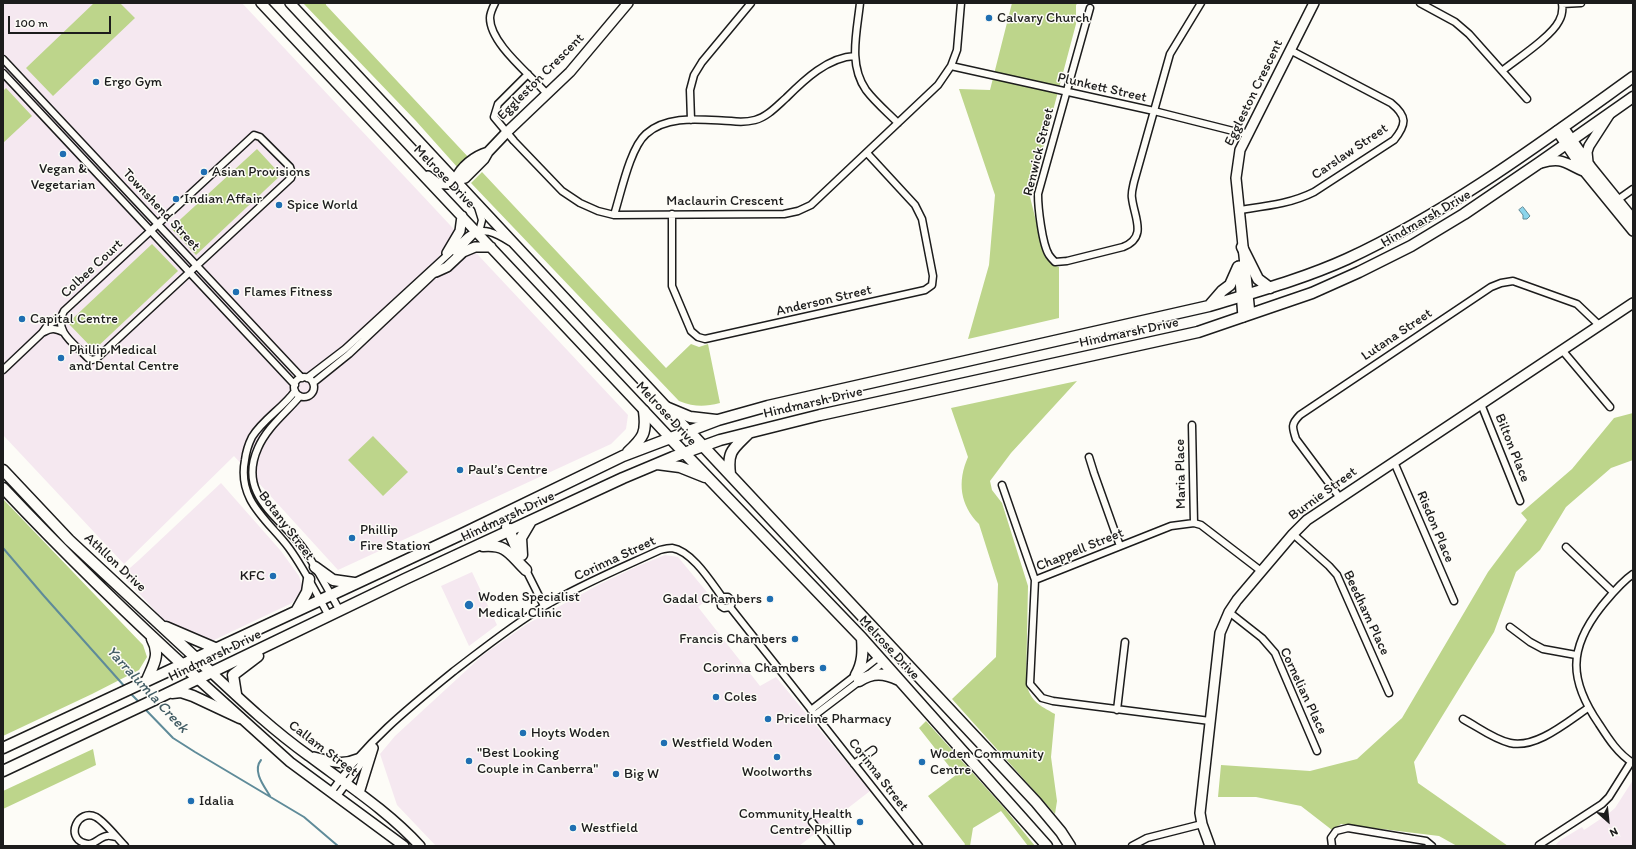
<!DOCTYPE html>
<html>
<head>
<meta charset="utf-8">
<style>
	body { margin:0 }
	#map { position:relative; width:1636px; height:849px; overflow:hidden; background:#fdfcf7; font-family:Itim,sans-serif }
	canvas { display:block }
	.frame { position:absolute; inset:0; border:4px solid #1c1c1c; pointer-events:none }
	.north { position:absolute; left:1588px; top:801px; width:40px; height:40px; -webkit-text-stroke:3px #fdfcf7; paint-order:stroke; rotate:153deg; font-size:11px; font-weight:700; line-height:16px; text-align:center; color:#1c1c1c }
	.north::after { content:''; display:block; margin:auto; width:14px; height:18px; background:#1c1c1c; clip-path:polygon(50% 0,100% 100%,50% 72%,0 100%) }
	.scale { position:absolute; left:8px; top:16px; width:103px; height:18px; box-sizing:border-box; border:2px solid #1c1c1c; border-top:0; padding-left:5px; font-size:12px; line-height:14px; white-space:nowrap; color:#1c1c1c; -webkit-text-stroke:3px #fdfcf7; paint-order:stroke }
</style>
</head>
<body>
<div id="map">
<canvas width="1636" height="849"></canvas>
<div class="frame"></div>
<div class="north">N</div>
<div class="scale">100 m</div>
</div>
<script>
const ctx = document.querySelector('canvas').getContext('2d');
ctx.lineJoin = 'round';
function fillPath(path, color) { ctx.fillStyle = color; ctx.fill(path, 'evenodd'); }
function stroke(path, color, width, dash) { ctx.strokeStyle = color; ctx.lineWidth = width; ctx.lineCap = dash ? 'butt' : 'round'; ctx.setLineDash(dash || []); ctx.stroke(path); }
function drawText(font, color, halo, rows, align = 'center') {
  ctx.font = font + ' Itim,sans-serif'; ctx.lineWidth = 3; ctx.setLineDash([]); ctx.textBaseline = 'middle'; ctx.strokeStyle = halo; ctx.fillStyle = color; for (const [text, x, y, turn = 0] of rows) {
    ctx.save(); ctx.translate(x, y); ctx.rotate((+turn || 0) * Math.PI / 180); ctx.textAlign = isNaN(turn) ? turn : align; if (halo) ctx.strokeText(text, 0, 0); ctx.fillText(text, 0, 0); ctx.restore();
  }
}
const built = new Path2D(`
	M3,3H242L628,415L626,429L611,444L338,570L234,456L124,564L3,435Z
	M221,483L281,551L299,576L303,589L292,603L212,641L197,638L163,619L122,575L139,560Z
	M665,555L678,557L711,597L698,607L760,686L776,677L870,791L799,846H436L397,805L380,754L395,736L483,655L527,624L600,584L638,566Z
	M472,572L497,625L469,646L441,586Z
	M1633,780V846H1555L1559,841L1582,827L1584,830L1608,814L1615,808Z`);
const green = new Path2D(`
	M94,3H120L135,18L53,96L26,68Z
	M303,3H326V5L470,159L458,168L416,121Z
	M1012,3H1078L1076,5V24L1030,197L1045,257L1053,265L1059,267V318L968,339L989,265L995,195L959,89L990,90Z
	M6,88L32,116L3,143V91Z
	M257,149L281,175L196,255L171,228Z
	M482,172L666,368L691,344L699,347L708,344L720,403C704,407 695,407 679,401L471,183Z
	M152,244L178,271L94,350L68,323Z
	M1077,381L1011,453L990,481L992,490L1002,503L1028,586L1026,683C1031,702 1039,705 1055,714L1051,757L1057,801L1055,814L952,699L996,657L998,584L979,524C960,505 957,482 968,457L951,408Z
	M1633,413V460L1611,468L1566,507L1540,550L1516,572L1494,632L1414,762L1418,783L1508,846H1457L1439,836L1341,824L1332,830L1301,806L1256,797H1218L1221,765L1310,771L1357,759L1402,718L1488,572L1527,520L1521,513L1572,469L1614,418Z
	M373,436L408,472L383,496L348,460Z
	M3,499L143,645L147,657L139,670L92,694L3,736Z
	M926,721L1005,809L1035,846H1028L1001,811L973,828L970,846H964L965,844L928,796L956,775L919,728Z
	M93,749L96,765L3,809V791Z`);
const water = new Path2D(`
	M1523,207L1530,216L1527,219H1523V215L1519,210Z`);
const stream = new Path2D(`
	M3,548L44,596L126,688
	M130,693L140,703
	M144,708L173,738L195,752L304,817L338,846
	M261,760C252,771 264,786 270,796`);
const street = new Path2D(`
	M495,3C493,7 490,13 490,18C490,44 531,75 547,94
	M860,3C857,32 848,64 866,90C875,102 887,112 898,123
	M1420,3L1455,22L1469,34L1527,99
	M1562,4L1581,3
	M1090,8L1038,194C1038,207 1042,244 1049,255C1051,258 1053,260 1055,262L1067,261L1123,247C1148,237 1134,217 1132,198C1131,193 1133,187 1134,182L1170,54L1201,3
	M3,59L302,378
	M951,66L1154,111L1241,133H1247
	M1502,71C1517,59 1551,37 1559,21C1562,16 1563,10 1562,3
	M3,73L295,385
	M528,74L498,104L494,117L514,141L562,191L580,203L598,211L614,215L784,214L798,211L811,205L938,85L951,66L957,50L961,3
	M691,120L690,90L694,75L702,62L751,3
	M254,135L260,137L290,167L292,174L291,178L96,359L92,360L88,358C76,345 52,331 64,311Z
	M1616,201L1633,189
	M1239,210C1266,206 1290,204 1314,192L1394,140C1407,124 1407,116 1391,103L1290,50
	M672,214V286L691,331L698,337L705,339L925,290L932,285L933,276L922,219L915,205L867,153
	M614,215C621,193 630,148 646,134C668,114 703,120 731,121C739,122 747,122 755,120C767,117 777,106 786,98C804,80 828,57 855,56
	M456,253L480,228L482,220L478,207
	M44,332C51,328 55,328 63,332
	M1562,350L1610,407
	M3,370L42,333L47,326L61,317
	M294 387a10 10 0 1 1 20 0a10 10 0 1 1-20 0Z
	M307,378L345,349L468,236C483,226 496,233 510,242
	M313,383L349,354L438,270
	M295,391C283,408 263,419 252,437C248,445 246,452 245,460C237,501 268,520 289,548C305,570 316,593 329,616
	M300,396C286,413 267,427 258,448C237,495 279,516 303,548C317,568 328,590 340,611
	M1481,404L1520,501
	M1192,425L1194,523
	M1089,457L1094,473L1120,546
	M1394,462L1454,601
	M1002,485L1035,580
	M1340,498L1296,439C1292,427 1291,424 1300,415L1491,287L1501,283L1513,281L1577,304L1599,325
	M512,511L507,519L505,527L519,559
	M510,527L519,548
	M1293,534L1329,566L1337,575L1389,693
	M1566,547L1613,592
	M525,568L544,606
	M1633,574C1620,583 1611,595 1601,607C1568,649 1569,680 1599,724C1608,738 1618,754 1633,763
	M722,597L720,600L721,606L724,608L730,607
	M722,597H728C732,600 733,603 730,607
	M730,607L919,846
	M1229,612L1262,638L1275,653L1317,751
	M1510,627L1530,642L1543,649L1576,655
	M869,674L884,662
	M811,710L879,657
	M1117,710L1125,642
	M815,715L861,680
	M1463,719C1478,727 1493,739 1510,743C1536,749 1567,722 1588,708
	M1210,721L1053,701L1042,698L1030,684L1035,580L1171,526L1194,523L1201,525L1261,571
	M854,764L873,750
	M331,792C366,742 407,709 454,671C483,649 511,626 543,607C580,585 621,568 660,550C664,549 668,548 672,548C692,551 711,582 722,597
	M337,796L370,752
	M812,822L831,846
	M116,837C114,837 109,835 107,836C98,837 94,847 84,843C65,837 78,808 96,817C105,822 117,838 125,846
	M1539,845L1602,804L1609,797L1631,762
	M1132,846L1147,838L1202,824
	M1332,846L1331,838L1336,831L1348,828L1426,841L1432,846`);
const secondary = new Path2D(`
	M261,3L670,438
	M290,3L689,431
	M1563,127L1591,167L1633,219
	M1557,131L1584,171L1633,231
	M1588,162L1587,152L1589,146L1609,115
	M1541,163C1562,157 1565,163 1583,171
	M428,176L437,183L446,184H449L455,180L465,178L484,159L488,152L507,132L570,72L628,3
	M455,180C461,167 474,156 488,152
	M447,253L460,231L462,216
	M1239,266L1243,317
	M436,272L447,267L463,252L475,247H491
	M1250,314L1236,178L1240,150L1314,3
	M212,673C243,702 274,731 309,756C346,784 388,811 420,846
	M198,679L290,762L404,846
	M314,757C330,761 341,766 357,759
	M359,793L373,748
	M1210,846L1202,824L1200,813L1220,633L1229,612L1237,600L1293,534L1307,520L1633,303`);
const primary = new Path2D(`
	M1242,247L1258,279L1270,288
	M1209,306L1222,291L1230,285L1238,267
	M666,407L690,417L716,420
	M689,431L1036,802L1061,832L1070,846
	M670,438L862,638L1047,846
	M628,452C643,438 647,433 644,411
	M657,464L680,467L705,477
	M3,470L69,540L212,673
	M730,474C727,451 733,449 749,433
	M3,488C65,554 131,618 198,679
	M483,546C508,544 510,555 526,570
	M522,555L521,538L531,521
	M315,567L333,580L354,583
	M297,610L307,592L309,579
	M166,627L215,648
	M856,675C863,663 863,651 862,638
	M147,680C153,665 161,655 152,639
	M859,681C873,672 884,673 899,680
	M172,693L181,692L193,696L240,718
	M236,694L233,675L258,656
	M3,748L460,535L623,456L718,420L768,406L1209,306C1255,292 1303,279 1347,259C1450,211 1541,143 1633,77
	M3,771L156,699L405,579L623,478L673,457L720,440L820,415L1198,332L1312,293L1359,272L1411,246L1464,214L1539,163L1633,97`);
const markers = [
	[989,18,4,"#1f6fb2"],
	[96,82,4,"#1f6fb2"],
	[63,154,4,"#1f6fb2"],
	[204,172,4,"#1f6fb2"],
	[176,199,4,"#1f6fb2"],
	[279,205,4,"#1f6fb2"],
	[236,292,4,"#1f6fb2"],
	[22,319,4,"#1f6fb2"],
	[61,358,4,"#1f6fb2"],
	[460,470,4,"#1f6fb2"],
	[352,538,4,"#1f6fb2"],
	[273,576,4,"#1f6fb2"],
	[770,599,4,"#1f6fb2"],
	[469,605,5,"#1f6fb2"],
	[795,639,4,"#1f6fb2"],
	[823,668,4,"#1f6fb2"],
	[716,697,4,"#1f6fb2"],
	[768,719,4,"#1f6fb2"],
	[523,733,4,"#1f6fb2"],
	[664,743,4,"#1f6fb2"],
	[777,757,4,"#1f6fb2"],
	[469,761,4,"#1f6fb2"],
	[922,762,4,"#1f6fb2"],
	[616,774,4,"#1f6fb2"],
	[191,801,4,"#1f6fb2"],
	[860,822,4,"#1f6fb2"],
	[573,828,4,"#1f6fb2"]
];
const poiNames = [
	["Calvary Church",997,18],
	["Ergo Gym",104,82],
	["Vegan &",63,169,"center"],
	["Vegetarian",63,185,"center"],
	["Asian Provisions",212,172],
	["Indian Affair",184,199],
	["Spice World",287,205],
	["Flames Fitness",244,292],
	["Capital Centre",30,319],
	["Phillip Medical",69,350],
	["and Dental Centre",69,366],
	["Paul’s Centre",468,470],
	["Phillip",360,530],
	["Fire Station",360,546],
	["KFC",265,576,"right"],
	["Woden Specialist",478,597],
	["Medical Clinic",478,613],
	["Gadal Chambers",762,599,"right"],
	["Francis Chambers",787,639,"right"],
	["Corinna Chambers",815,668,"right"],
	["Coles",724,697],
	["Priceline Pharmacy",776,719],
	["Hoyts Woden",531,733],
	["Westfield Woden",672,743],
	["\"Best Looking",477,753],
	["Couple in Canberra\"",477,769],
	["Woden Community",930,754],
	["Centre",930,770],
	["Woolworths",777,772,"center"],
	["Big W",624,774],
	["Idalia",199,801],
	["Community Health",852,814,"right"],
	["Centre Phillip",852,830,"right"],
	["Westfield",581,828]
];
const streetNames = [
	["Eggleston Crescent",541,77,-45],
	["Plunkett Street",1102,88,13],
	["Eggleston Crescent",1254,93,-64],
	["Renwick Street",1039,152,-76],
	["Carslaw Street",1350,152,-34],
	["Melrose Drive",444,177,46],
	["Maclaurin Crescent",725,201],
	["Townshend Street",161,210,47],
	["Hindmarsh Drive",1426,219,-30],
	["Colbee Court",92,269,-43],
	["Anderson Street",824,301,-13],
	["Hindmarsh Drive",1129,333,-12],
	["Lutana Street",1397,335,-34],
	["Hindmarsh Drive",813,403,-13],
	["Melrose Drive",666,414,47],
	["Bilton Place",1512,448,68],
	["Maria Place",1181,474,-91],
	["Burnie Street",1323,494,-36],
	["Hindmarsh Drive",508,517,-25],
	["Botany Street",286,526,53],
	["Risdon Place",1435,527,67],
	["Chappell Street",1080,550,-22],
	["Corinna Street",615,559,-25],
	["Athllon Drive",115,563,43],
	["Beedham Place",1366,613,65],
	["Melrose Drive",889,648,47],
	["Hindmarsh Drive",215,656,-26],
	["Cornelian Place",1303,691,65],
	["Callam Street",323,749,37],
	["Corinna Street",878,775,52]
];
const waterNames = [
	["Yarralumla Creek",147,690,47]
];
fillPath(built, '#f5e8f0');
fillPath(green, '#bdd58b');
fillPath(water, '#8bd5ec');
stroke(water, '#5f8b99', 1);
stroke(stream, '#5f8b99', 2);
stroke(street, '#1c1c1c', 9);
stroke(secondary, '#1c1c1c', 12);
stroke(primary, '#1c1c1c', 13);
stroke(street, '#fdfcf7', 6);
stroke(secondary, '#fdfcf7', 9);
stroke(primary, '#fdfcf7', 10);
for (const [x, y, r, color] of markers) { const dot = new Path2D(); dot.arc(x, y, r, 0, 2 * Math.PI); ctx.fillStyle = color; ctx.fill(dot); stroke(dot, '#fdfcf7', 1.5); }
drawText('14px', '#1c1c1c', '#fdfcf7', poiNames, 'left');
drawText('14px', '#1c1c1c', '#fdfcf7', streetNames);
drawText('italic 15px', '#435d65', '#fdfcf7', waterNames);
</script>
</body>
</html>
